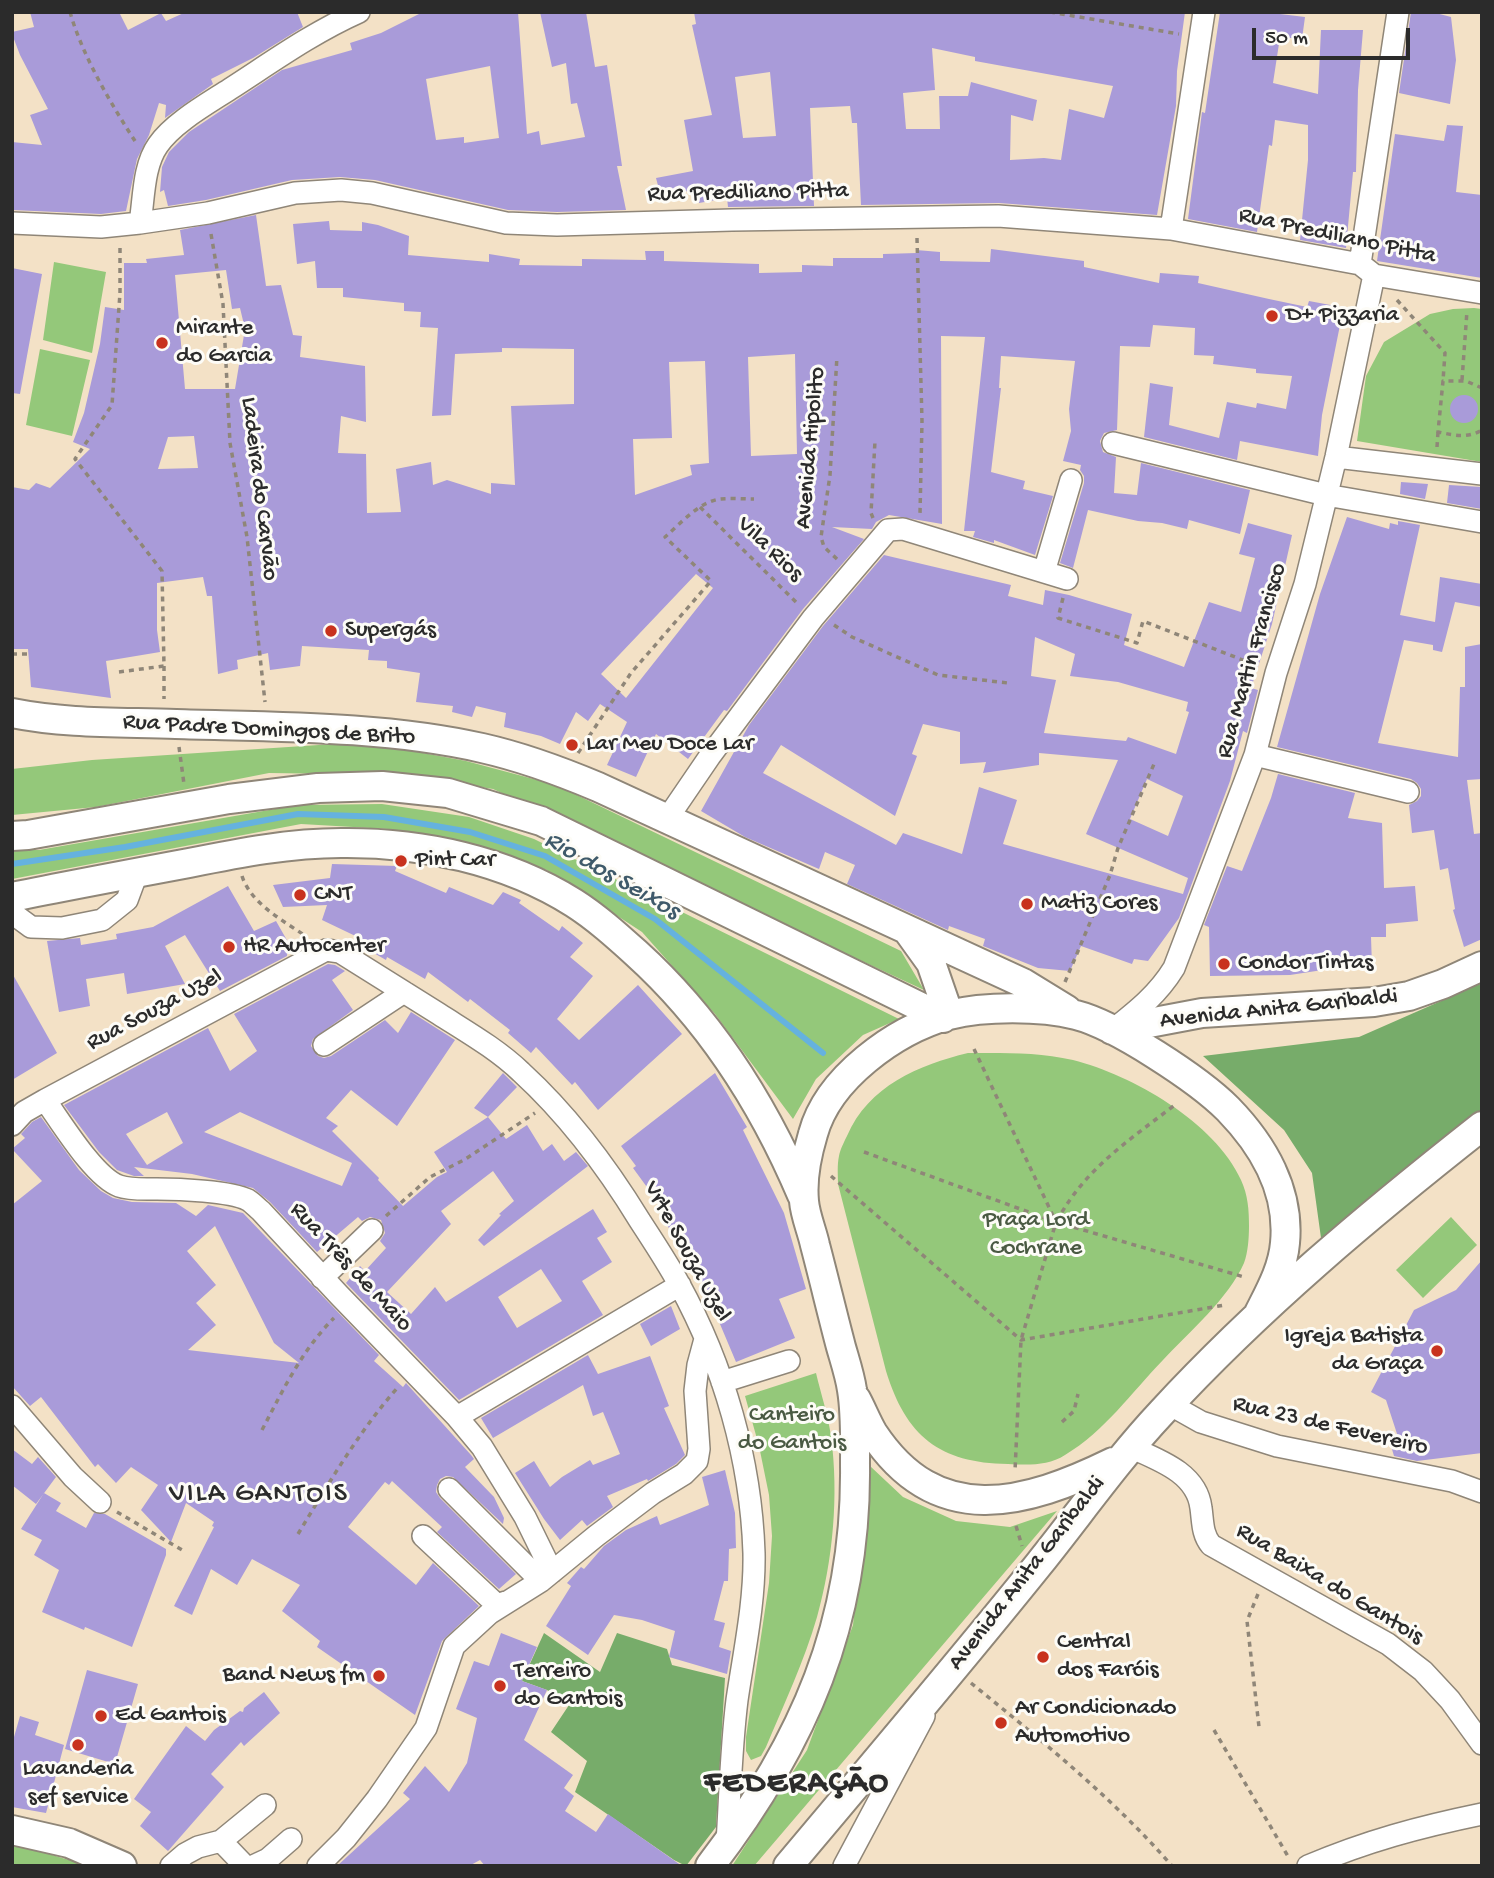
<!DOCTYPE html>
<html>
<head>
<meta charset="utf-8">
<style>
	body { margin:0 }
	#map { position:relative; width:1494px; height:1878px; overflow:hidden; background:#f3e1c6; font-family:"Gochi Hand",sans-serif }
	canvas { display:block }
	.frame { position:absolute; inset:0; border:14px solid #2b2b2b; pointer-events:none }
	.scale { position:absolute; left:1252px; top:28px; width:158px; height:32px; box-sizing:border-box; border:4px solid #2b2b2b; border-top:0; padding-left:9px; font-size:21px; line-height:24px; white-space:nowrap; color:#2b2b2b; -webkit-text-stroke:5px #fdfcf7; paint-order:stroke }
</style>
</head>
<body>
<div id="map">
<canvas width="1494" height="1878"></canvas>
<div class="frame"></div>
<div class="scale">50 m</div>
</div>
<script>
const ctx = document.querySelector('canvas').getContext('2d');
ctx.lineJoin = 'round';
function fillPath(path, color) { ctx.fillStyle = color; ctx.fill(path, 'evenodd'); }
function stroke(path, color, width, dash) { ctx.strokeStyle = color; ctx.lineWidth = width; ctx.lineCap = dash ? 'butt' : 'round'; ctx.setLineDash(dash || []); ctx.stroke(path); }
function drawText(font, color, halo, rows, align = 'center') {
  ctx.font = font + ' "Gochi Hand",sans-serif'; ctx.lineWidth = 6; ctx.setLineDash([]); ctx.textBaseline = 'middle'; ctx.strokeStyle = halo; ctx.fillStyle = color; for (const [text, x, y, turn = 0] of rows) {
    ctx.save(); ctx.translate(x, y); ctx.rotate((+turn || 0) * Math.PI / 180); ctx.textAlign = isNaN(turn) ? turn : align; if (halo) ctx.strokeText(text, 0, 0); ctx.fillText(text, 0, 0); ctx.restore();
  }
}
const green = new Path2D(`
	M54,262L106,272L92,353L43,340Z
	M1474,308L1482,309V462L1357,441L1366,376L1384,342L1430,314L1453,309Z
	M40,349L90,360L72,436L26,425Z
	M364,742L466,761L556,785L901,951L924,990L493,789L405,775L269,773L96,807L12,815V769L92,760Z
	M382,804L469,817L534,839L899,1019L863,1035L816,1079L793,1119L715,1014L642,932L547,870L459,842L388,829L301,824L12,879V850H39L298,805Z
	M968,1053C1003,1053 1038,1052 1073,1060C1132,1075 1215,1122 1241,1180C1248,1195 1249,1210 1249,1226C1249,1237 1248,1253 1244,1263C1229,1298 1189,1332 1163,1360C1131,1393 1105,1431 1065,1455C1048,1466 1028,1465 1008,1464C939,1463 906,1436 886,1371L838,1184C838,1175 837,1165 839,1156C840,1150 844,1142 847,1136C868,1086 919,1065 968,1053Z
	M1451,1217L1477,1245L1423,1298L1396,1270Z
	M816,1373C821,1394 828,1415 831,1436C839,1495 833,1560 817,1617C804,1662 784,1704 766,1747L761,1756L751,1760L746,1751V1737L769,1583L772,1536L769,1495L759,1446L745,1396Z
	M870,1466L903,1497L956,1521L1010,1527L1057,1511L754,1866H732L807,1750L853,1625Z
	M12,1843L89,1866L12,1865Z`);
const forest = new Path2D(`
	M1482,983V1115L1321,1238L1312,1173L1284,1130L1203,1056L1359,1037Z
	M544,1633L600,1672L617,1633L667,1649L672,1665L725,1678L716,1827L686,1866L674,1860L575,1792L587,1761L551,1732L569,1705L547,1690L522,1681Z`);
const stream = new Path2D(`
	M12,864L125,847L298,814L384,817L470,832L545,856L655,919L823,1053`);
const building = new Path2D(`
	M30,12H119L128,30L161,13L166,21L186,12H297L303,27L253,58L211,79L213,84L165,118L166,105L159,103L149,135L137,159L126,211L101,214L12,210V142L42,145L30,115L48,109L20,55L12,34V32L34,27Z
	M423,12H518L527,134L539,131L541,145L585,137L577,103L571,104L566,63L552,67L540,12H586L595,67L607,65L622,166H617L626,210L557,212L508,210L375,180L340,177L292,180L206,200L168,206L164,190L160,192L162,167L169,152L189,132L282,70L352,50L350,43L381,33ZM490,66L499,138L464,143V137L436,140L426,79Z
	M694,12H1185L1177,71L1176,106L1157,215L999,203L861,205L857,123H852L850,106L810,108L814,206L728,207L727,198L699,203L697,189L661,197L656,178L693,171L684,120L712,115L692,25L696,24ZM932,48L975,57V61L1113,86L1104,118L1069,109L1061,160L1044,158L1010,160L1011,115L1033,121L1037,100L971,82L968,96H939L940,129H906L903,93L935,90ZM770,72L776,136L743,138L735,77Z
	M1220,12H1280V14L1305,17L1302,39L1280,37L1273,83L1318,94L1321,30H1363L1358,90L1356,172H1353L1346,248L1300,240L1308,160V125L1275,120L1272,146L1269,145L1257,232L1188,219L1202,112L1205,113Z
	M1411,12H1432L1451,17L1456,60L1450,104L1399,93Z
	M1447,125L1463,126L1456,192L1482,195V278L1377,261L1395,134L1444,141Z
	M256,215L266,286L281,285L293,335L302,336L300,357L365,366L366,422L341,416L338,453L366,454L367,513L401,512L396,469L431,462L433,485L447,480L491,494V483L515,485L511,406L574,404V349L502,348V352L455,354L451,415L432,416L438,328L420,327L421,312L404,311V303L343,297V288H317L315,261L297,264L293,224L329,221L330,230L362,231V222L378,225L409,236L408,255L489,262V254L520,259L519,265L582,266V259L646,260L645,251H664V261L759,264V273L802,272V265L833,266V258H883V254L917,253L916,250L940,252V261L990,262L991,249L1084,261V267L1159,283L1160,273L1199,276L1198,283L1269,299L1307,307L1309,301L1341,307L1340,325L1322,415L1318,456L1240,441L1237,460L1144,437L1150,383L1173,387L1169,425L1219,438L1227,402L1256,408L1257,403L1286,409L1292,376L1256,373V369L1213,364L1214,356L1194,355L1195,328L1153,325L1150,347L1120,346L1117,430L1104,433L1100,441L1103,452L1116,457L1114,493L1137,495L1141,463L1250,490L1240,534L1189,520L1187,529L1162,523L1138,521L1088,510L1073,568L1060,563L1084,483V476L1080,470L1081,465L1063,461L1071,431L1069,409L1075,361L1001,356L999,388H1001L991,472L1025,481L1023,489L1053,496L1035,555L994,540V543L973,537L975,531H964L985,337L941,336L942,524L889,515L876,522L872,529L832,527L864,539L803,609L727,711L724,710L688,759L656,734L636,777L607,765L627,722L600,704L588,721L576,712L560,744L541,736L504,727L506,713L476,706L472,717L452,712L453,706L416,702L420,673L387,668V661L368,660L369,650L302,646L300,666L270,670L268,653L237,660L238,669L218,674L212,596H207L203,577L157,583V630L160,652L106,661L111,698L31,687L28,649H12V487L29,490L36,483L50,488L90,449L73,442L84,413L100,344L105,307L124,310V263H147L146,259L184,255L180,230ZM226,270L232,309L240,308L245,329L235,389H185L175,275ZM795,354L797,454L751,456L748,357ZM705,361L709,463L690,465L692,475L635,495L633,439L672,438L669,362ZM194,436L198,468L158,469L168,437ZM696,574L713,588L626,698L601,674Z
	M12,268L42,274L20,394L12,393Z
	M1450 409a14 14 0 1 1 28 0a14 14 0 1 1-28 0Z
	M1401,482L1428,484L1425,499L1400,494Z
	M1449,485L1482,487V509L1447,503Z
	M1347,517L1389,529L1390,523L1398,525V521L1420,525L1400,615L1435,622L1440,577L1482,584V607L1455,602L1442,652L1433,650V645L1404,640L1378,743L1458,757L1460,687H1465V647L1482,644V779L1467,780L1474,834L1482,833V939L1464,947L1453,910L1455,909L1448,868L1440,870L1434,830L1412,833L1409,805L1417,801L1421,796V789L1417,783L1411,779L1277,747L1320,594Z
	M1248,523L1292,535L1272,624L1251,688L1258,690L1247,733L1243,731L1230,781L1179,918L1148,961L1134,959L1132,964L1081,946L1070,971L1038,968L983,946L985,939L949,926L948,930L847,884L855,865L825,852L819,869L745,837L701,811L749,725L823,626L884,555L1011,585L1008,596L1043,605L1045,590L1069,595L1132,614L1124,645L1184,667L1209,602L1241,612L1255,558L1239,554ZM1035,637L1075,654L1070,676L1118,682L1188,702L1186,711L1189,712L1176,754L1128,737L1126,741L1044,733L1056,680L1031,676ZM923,724L960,732V764L986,762L983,773L1039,765V753L1118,760L1086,834L1188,878L1183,894L1003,844L1017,800L979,787L962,854L903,833L896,845L763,773L781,745L895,816L917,756L912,754ZM1147,779L1183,796L1168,836L1130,819Z
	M1278,774L1355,793L1348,818L1382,823L1384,888L1415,886L1418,921L1386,924V937H1371L1372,966L1342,967L1290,975L1210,976L1209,927L1204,925L1227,866L1242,871L1271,798Z
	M332,864L397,866L395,871L446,893L449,887L493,905L503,892L521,900L519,903L559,931L562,926L583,943L570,957L593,976L557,1019L579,1040L638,985L682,1034L598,1110L575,1082L572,1085L536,1047L531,1053L508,1033L510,1030L470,999L468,1002L428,972L425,979L387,957L386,960L365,948L368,942L322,920L327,905L283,907L273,885L330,878Z
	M228,886L254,931L276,921L288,942L287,956L220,991L185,935L165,946L185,984L127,994L124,973L86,979L90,1006L59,1012L47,941L80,938L81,945L117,939L116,934L153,927Z
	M328,964L335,965L345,971L332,980L353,1010L313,1039L311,1046L318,1056L324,1058L331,1056L385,1020L398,1033L411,1012L455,1040L397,1126L351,1090L326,1118L338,1126L332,1131L379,1178L378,1180L403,1206L437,1177L447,1172L434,1152L488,1117L506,1139L527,1125L543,1151L552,1144L564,1161L576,1152L588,1166L484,1246L478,1240L501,1215L499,1214L514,1201L493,1171L441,1211L451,1224L387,1292L411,1314L435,1287L446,1302L593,1209L607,1232L597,1238L612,1262L582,1281L603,1315L459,1400L346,1283L360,1266L365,1271L386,1248L380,1241L385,1233L381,1220L370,1217L362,1221L358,1217L317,1252L270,1202L253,1188L192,1174L134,1167L144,1176H134L117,1170L99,1152L64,1105L208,1028L230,1071L257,1051L234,1014ZM167,1112L183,1143L147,1165L126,1134ZM240,1112L352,1163L342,1186L204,1132ZM541,1269L562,1301L517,1328L498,1297Z
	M12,973L57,1053L12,1080Z
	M503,1073L517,1087L488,1117L474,1108Z
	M715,1073L747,1127L743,1130L784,1213L806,1289L779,1299L795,1338L736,1362L701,1279L667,1225L657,1207L660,1205L633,1168L636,1166L621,1146Z
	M41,1117L79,1170L101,1191L113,1198L132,1202L176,1203L196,1216L208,1205L243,1213L379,1355L374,1361L403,1387L406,1383L471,1455L474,1459L465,1467L494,1497L504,1518L503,1524L453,1477L446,1476L440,1479L437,1485L436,1492L440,1498L516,1574L499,1589L437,1532L442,1527L392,1481L389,1485L385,1482L348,1527L416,1585L433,1563L479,1606L442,1641L415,1715L317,1647L320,1641L282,1611L300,1585L252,1559L237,1585L211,1569L192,1615L174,1606L214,1527L212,1526L214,1522L186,1503L171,1542L141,1510L158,1485L131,1467L116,1483L98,1464L95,1467L41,1397L30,1406L12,1386V1205L42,1181L12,1149L25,1138L21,1134L32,1122ZM215,1226L274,1343L299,1363L188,1350L216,1325L196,1303L216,1285L187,1251Z
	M1482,1260V1453L1417,1461L1394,1456L1391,1446L1400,1443L1386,1400L1371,1392L1414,1310L1456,1290Z
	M671,1306L680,1329L651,1346L640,1324Z
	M588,1355L598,1374L650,1356L669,1406L664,1408L685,1455L676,1464L648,1481L647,1479L607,1496L613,1507L587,1526L582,1520L560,1540L544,1519L515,1473L534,1461L550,1487L562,1477L590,1460L593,1465L620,1454L603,1412L593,1416L583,1385L493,1438L481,1418Z
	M12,1449L32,1464L38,1457L56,1477L36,1504L12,1485Z
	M725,1470L735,1513L736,1548L729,1549L728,1581H724L714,1620L725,1623L719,1647L731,1651L727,1674L669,1657L675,1631L642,1620L614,1615L588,1655L546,1626L571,1586L567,1583L581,1567L584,1569L604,1546L626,1530L657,1516L660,1525L709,1505L702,1477Z
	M44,1493L61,1503L56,1511L86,1528L94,1513L105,1514L166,1549V1555L132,1647L85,1627L84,1630L42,1612L59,1570L34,1555L42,1540L21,1529Z
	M501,1633L537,1647L522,1681L547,1690L524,1740L573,1775L564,1788L574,1796L565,1811L596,1832L608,1814L682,1866H485L480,1860L469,1866H337L410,1799L403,1793L425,1766L449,1792L467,1763L477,1718L456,1709L474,1661L489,1666Z
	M87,1670L138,1684L115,1764L65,1749Z
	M264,1692L280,1713L244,1746L241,1742L211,1774L224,1787L168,1851L140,1826L151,1812L134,1799L186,1726L205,1741L214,1730L240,1711L243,1712L244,1708Z
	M20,1716L39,1722L35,1735L64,1745L46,1813L12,1807V1744Z`);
const path = new Path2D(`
	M70,12C82,55 111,104 135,141
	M1050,12L1179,34
	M211,234L223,304L230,443L247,537L265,702
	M917,238L922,421L920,514
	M1397,300L1445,353L1443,381
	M1462,380L1467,311
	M1482,388L1466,381H1443L1438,432C1454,435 1467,439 1482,430
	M1437,447L1438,432
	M700,507L798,604
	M873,518L871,513L875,441
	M837,559L824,547L821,537L830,475L837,356
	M1063,598L1058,618L1137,643L1143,621L1258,666
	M834,625L852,637L938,675L1008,683
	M12,654H29
	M164,666V699
	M119,672L164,666L162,571L75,459L112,405L120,293V245
	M179,747L184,784
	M578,753L631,673L711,581L665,537C681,523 699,502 720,499C731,498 743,499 754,499
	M242,876C251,904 284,921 307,937
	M1065,982L1110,875L1118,848L1154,764
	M974,1049L1056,1222L1244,1277
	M864,1152L1056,1222L1021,1340L1015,1471
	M831,1176L1021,1340L1225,1305
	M386,1216L430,1177L464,1160L535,1113
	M1057,1221C1085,1168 1131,1139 1176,1104
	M1062,1422L1074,1411L1078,1394
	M262,1430C283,1390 302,1350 334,1318
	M117,1512L182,1550
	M1016,1526L1022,1546
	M298,1534C329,1483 359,1431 399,1386
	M1258,1594L1247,1621L1259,1727
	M971,1683C1041,1740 1113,1798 1172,1866
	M1214,1730L1289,1858`);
const minor = new Path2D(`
	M12,223L101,227L140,223L208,213L295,193L341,190L372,193L506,223L557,225L732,220L998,216L1171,229L1360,264L1374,275L1482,293
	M140,223C144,199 143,166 158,145C173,123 207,104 230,89C272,62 312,33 359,12
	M1171,229L1204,12
	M1360,264L1398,12
	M1113,443L1326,495L1482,522
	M1336,457L1482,474
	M1044,572L1071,480
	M1255,755L1408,792
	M667,819L710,756L813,618L888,530L903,529L1067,579
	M12,913L31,927L62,928L102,920L127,900L137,873
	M1114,1029C1138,1010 1158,994 1174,968L1255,755L1276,673L1305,584L1336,457L1374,275
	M324,1045L404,992
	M45,1100C61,1122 94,1177 119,1186C130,1190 145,1189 157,1189C178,1189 230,1191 248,1200C253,1203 257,1208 261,1211L339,1295L457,1417L482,1447L525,1517L552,1572
	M12,1125L24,1112L45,1100L326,950L340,952C373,973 406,993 439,1014C467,1032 497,1049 521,1072C568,1115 607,1167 640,1221C653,1241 667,1262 679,1284C724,1366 751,1460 754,1553C755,1602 744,1652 737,1700C731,1748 730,1796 727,1843
	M322,1278L372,1230
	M722,1382L789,1361
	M1169,1404L1201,1422L1277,1446L1452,1481L1482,1492
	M12,1406L73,1477L100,1502
	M457,1417L680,1285
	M1130,1447C1159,1460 1197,1473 1201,1508C1203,1522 1202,1534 1211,1545L1388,1644L1423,1671L1450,1700L1482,1744
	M449,1489L541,1581
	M423,1536L497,1605L506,1602
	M221,1841L245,1866
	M171,1866L185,1854L198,1847L221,1841L265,1805
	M253,1866L268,1859L291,1839
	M318,1866L346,1838L377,1799L426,1728L454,1646L490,1613L541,1581L596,1536L653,1493L684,1474L697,1461L699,1449L695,1391L698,1365L705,1339
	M844,1866L924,1716
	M1308,1866C1367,1841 1419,1827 1482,1814`);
const major = new Path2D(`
	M12,713C67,724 121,722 176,724C276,727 385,726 482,748C522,757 560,771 598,787L1023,983L1067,1010
	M12,836L28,835L229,799L318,788L382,786L448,793L541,821L943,1018
	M12,897C71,885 130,874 189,863C239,853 290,843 341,843C421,842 506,860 574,903C596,917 616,935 636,953C710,1020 763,1103 802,1195
	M908,931L931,963L949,1015
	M1112,1030L1202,1013L1374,1002L1409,996L1443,984L1482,966
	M856,1399C862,1410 867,1423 873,1433C937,1530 1025,1505 1113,1462
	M12,1830L69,1843L122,1866
	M710,1866C804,1743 857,1622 855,1465C855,1441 856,1414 852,1390C850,1376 845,1361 841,1347C832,1313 824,1279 815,1245C812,1231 805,1215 804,1201C802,1180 807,1154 813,1134C828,1078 895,1030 949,1015C984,1006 1041,1006 1076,1015C1116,1025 1199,1080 1228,1109C1263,1145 1290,1191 1285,1243C1283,1268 1270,1291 1259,1313
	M788,1866C872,1766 957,1666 1039,1564C1080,1513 1117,1460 1162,1412C1260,1306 1369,1215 1482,1126`);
const markers = [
	[1272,316,7,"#c8321e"],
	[162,343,7,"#c8321e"],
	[331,631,7,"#c8321e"],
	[572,745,7,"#c8321e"],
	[401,861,7,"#c8321e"],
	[300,895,7,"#c8321e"],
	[1027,904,7,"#c8321e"],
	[229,947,7,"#c8321e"],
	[1224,964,7,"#c8321e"],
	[1437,1351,7,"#c8321e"],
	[1043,1657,7,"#c8321e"],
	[379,1676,7,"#c8321e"],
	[500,1686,7,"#c8321e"],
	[101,1716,7,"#c8321e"],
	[1001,1723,7,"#c8321e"],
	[78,1745,7,"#c8321e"]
];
const streetNames = [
	["Rua Prediliano Pitta",748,194,-1],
	["Rua Prediliano Pitta",1337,237,12],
	["Avenida Hipolito",812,448,-85],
	["Ladeira do Carvão",258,489,83],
	["Vila Rios",769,550,44],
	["Rua Martin Francisco",1253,661,-74],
	["Rua Padre Domingos de Brito",269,731,3],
	["Avenida Anita Garibaldi",1279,1010,-6],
	["Rua Souza Uzel",155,1011,-28],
	["Vrte Souza Uzel",686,1252,61],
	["Rua Três de Maio",350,1268,47],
	["Rua 23 de Fevereiro",1330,1427,13],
	["Avenida Anita Garibaldi",1028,1574,-52],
	["Rua Baixa do Gantois",1329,1585,31]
];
const poiNames = [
	["D+ Pizzaria",1286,316],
	["Mirante",176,329],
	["do Garcia",176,357],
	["Supergás",345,631],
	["Lar Meu Doce Lar",586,745],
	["Pint Car",415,861],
	["CNT",314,895],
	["Matiz Cores",1041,904],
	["HR Autocenter",243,947],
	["Condor Tintas",1238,964],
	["Igreja Batista",1423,1337,"right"],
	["da Graça",1423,1365,"right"],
	["Central",1057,1643],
	["dos Faróis",1057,1671],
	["Terreiro",514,1672],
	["do Gantois",514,1700],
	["Band News fm",365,1676,"right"],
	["Ar Condicionado",1015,1709],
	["Automotivo",1015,1737],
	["Ed Gantois",115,1716],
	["Lavanderia",78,1770,"center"],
	["sef service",78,1798,"center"]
];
const parkNames = [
	["Praça Lord",1036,1221],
	["Cochrane",1036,1249],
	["Canteiro",792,1416],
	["do Gantois",792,1444]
];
const waterNames = [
	["Rio dos Seixos",611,877,30]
];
const quarterNames = [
	["VILA GANTOIS",259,1496]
];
const districtNames = [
	["FEDERAÇÃO",797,1785]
];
fillPath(green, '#94c87a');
fillPath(forest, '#77ac6a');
stroke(stream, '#65b2df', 6);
fillPath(building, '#a99bd9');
stroke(minor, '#8f8678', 24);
stroke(major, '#8f8678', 32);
stroke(path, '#8f8678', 3.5, [5, 5]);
stroke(minor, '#fff', 21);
stroke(major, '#fff', 28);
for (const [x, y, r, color] of markers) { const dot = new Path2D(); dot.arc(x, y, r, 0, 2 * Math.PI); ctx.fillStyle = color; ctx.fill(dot); stroke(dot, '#fdfcf7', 2.5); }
drawText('24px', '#2b2b2b', '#fdfcf7', streetNames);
drawText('24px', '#2b2b2b', '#fdfcf7', poiNames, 'left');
drawText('24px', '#4a5a43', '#fdfcf7', parkNames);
drawText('italic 26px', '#3f5a6a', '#fdfcf7', waterNames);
ctx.letterSpacing = '2px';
drawText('28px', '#2b2b2b', '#fdfcf7', quarterNames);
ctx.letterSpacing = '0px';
ctx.letterSpacing = '2px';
drawText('bold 32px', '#2b2b2b', '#fdfcf7', districtNames);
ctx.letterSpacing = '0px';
</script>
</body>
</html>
